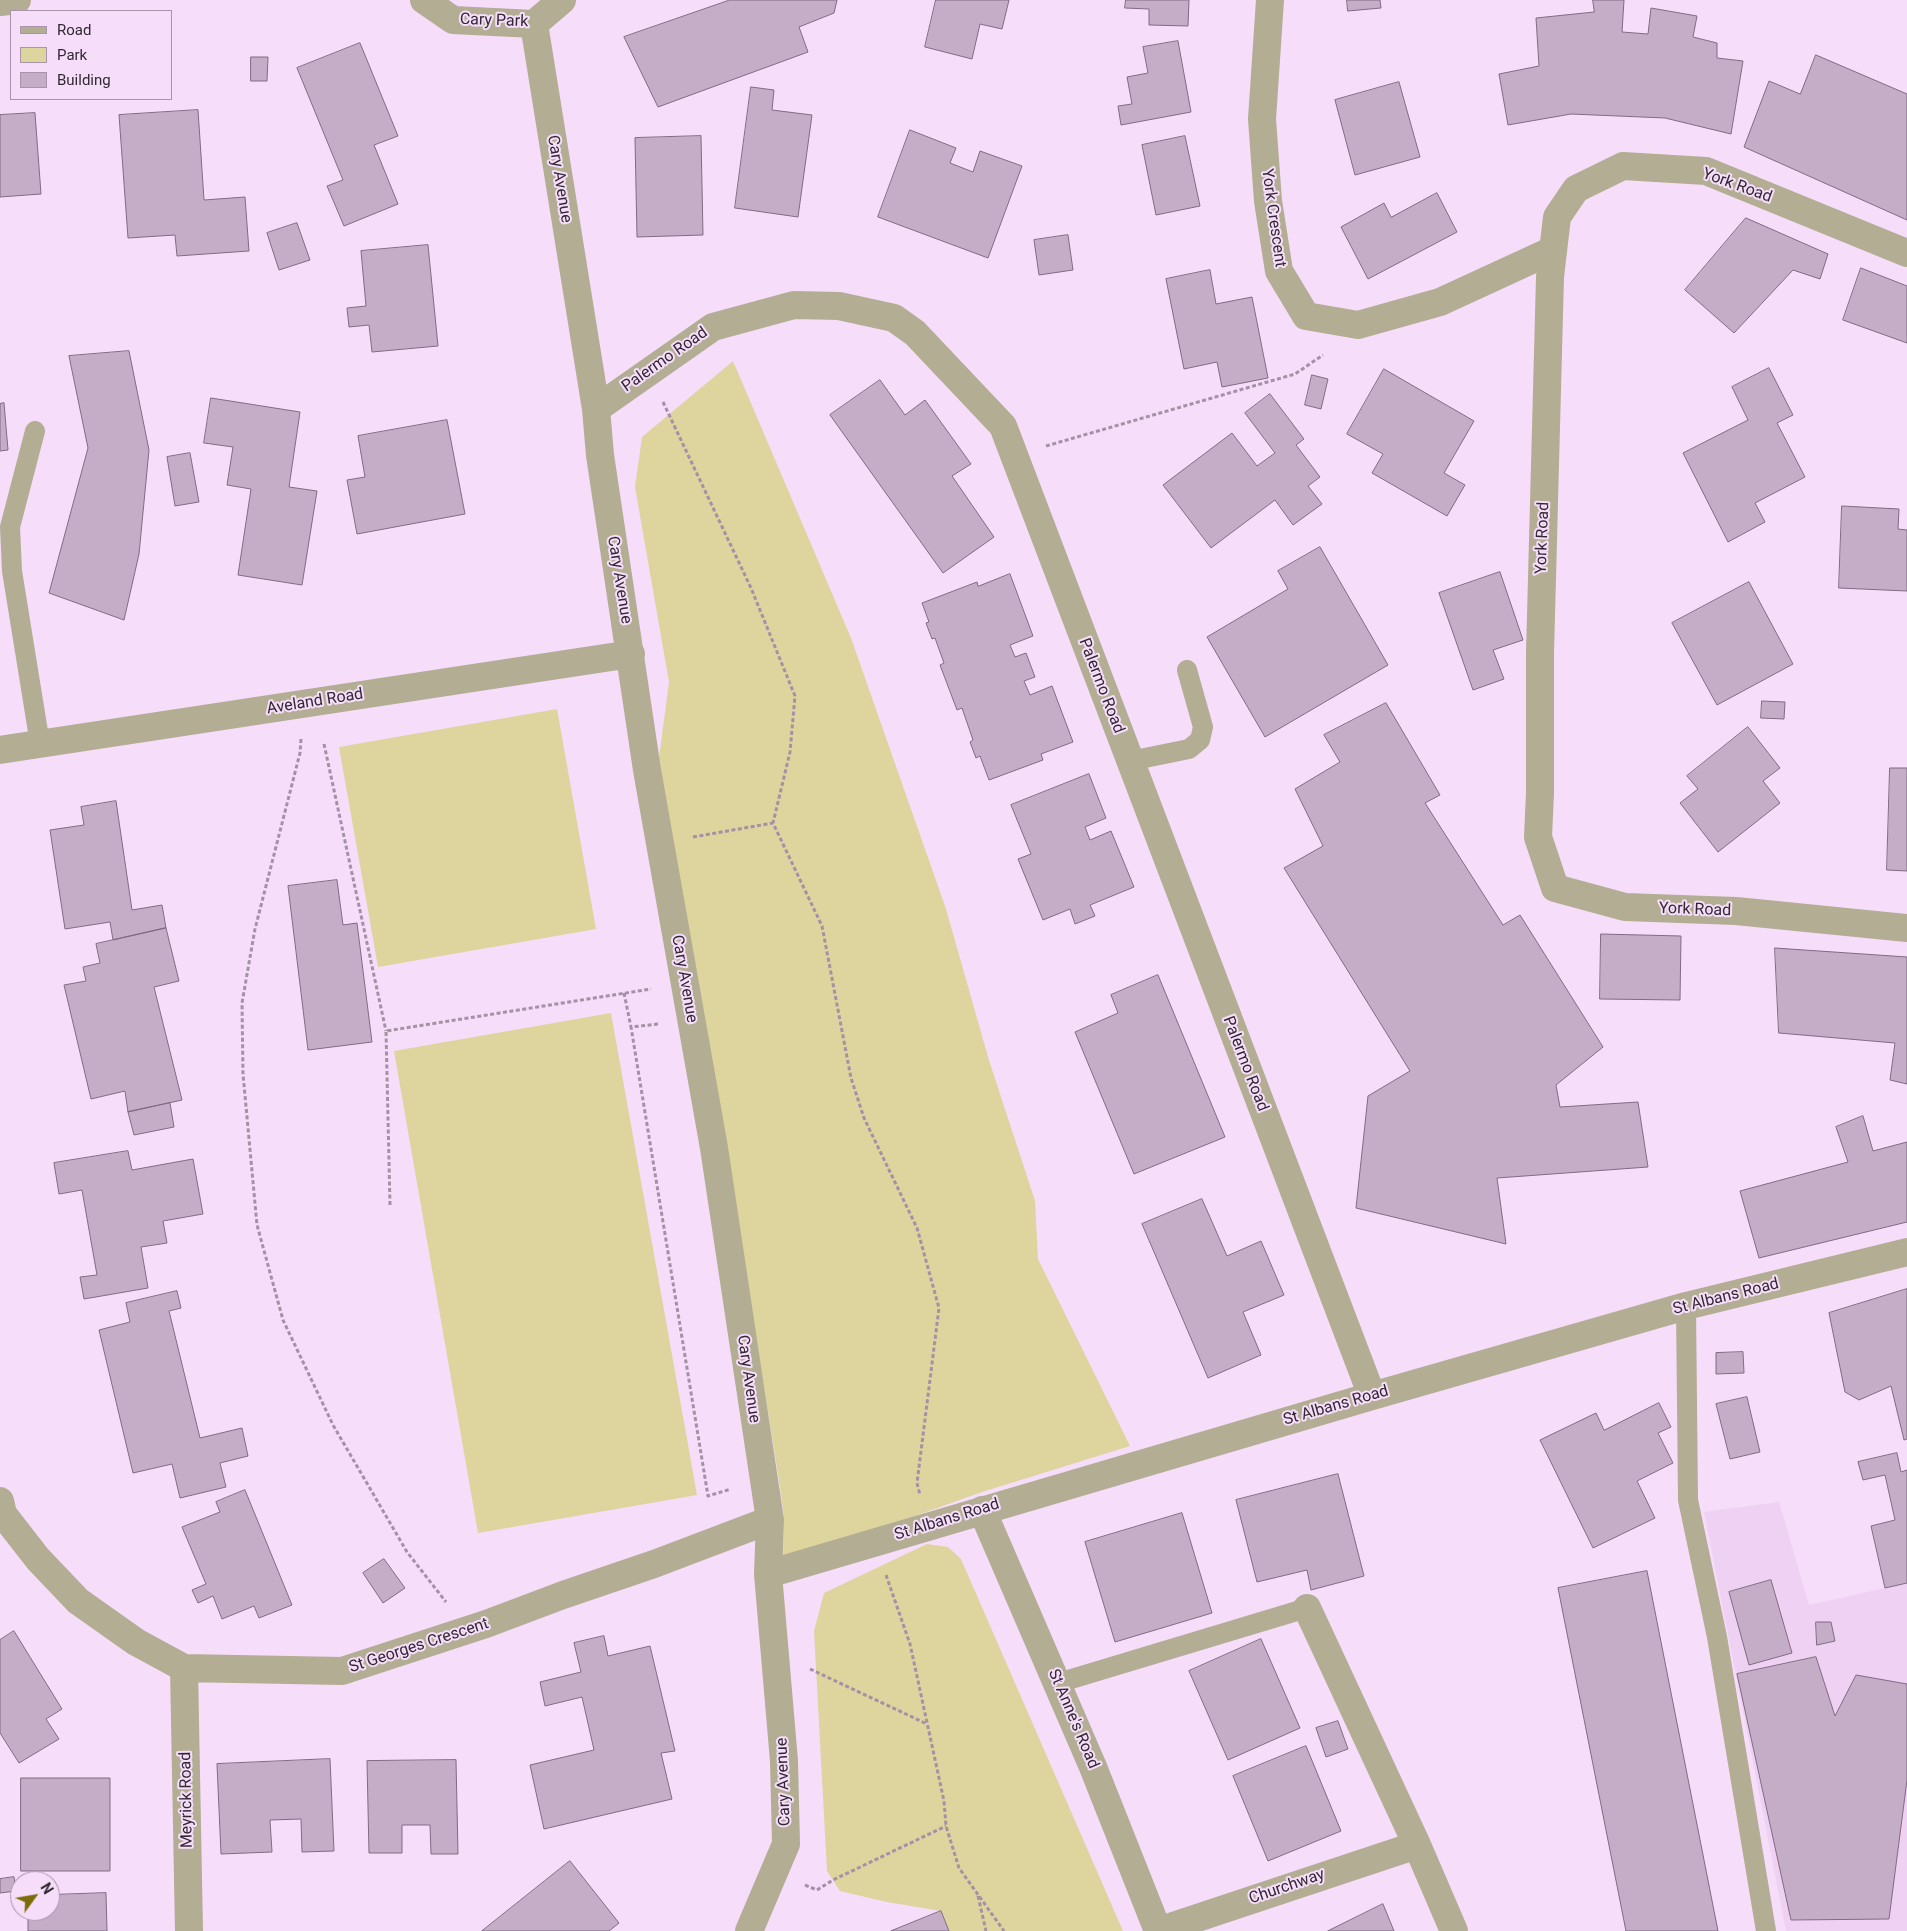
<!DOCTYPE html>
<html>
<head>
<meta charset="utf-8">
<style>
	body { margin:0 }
	#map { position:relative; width:1907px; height:1931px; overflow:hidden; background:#f6ddfa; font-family:Roboto,sans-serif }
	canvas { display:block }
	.legend { position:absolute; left:10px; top:10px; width:162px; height:90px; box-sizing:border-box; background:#f6ddfa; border:1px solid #a895aa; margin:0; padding:6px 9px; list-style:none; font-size:15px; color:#322833 }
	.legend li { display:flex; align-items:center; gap:10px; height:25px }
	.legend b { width:25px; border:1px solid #a895aa }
	.north { position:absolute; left:10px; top:1871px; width:50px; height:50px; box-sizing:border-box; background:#f6ddfa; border:1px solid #a895aa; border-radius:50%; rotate:58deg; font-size:14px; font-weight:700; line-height:20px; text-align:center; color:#322833 }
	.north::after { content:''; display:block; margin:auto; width:18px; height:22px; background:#7c6d08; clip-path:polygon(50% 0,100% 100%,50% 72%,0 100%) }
</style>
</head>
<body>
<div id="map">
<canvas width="1907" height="1931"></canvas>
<ul class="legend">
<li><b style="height:6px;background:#b2ad93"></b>Road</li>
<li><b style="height:14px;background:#ded49d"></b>Park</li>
<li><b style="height:14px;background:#c5adc8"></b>Building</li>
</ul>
<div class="north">N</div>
</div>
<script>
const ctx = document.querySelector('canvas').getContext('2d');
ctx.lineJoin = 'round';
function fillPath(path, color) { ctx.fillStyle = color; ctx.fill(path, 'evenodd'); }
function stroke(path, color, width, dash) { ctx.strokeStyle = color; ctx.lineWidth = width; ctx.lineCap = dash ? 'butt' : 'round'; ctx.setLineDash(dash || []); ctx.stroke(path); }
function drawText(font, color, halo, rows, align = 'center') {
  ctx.font = font + ' Roboto,sans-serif'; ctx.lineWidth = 4; ctx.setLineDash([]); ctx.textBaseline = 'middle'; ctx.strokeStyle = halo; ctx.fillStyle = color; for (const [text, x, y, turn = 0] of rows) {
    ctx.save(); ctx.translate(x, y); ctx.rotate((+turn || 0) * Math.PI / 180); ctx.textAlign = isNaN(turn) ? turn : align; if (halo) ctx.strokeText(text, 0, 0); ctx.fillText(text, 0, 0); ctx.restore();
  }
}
const built = new Path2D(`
	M1779,1502L1809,1605L1907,1583V1931H1786L1704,1512Z`);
const green = new Path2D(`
	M733,361L851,638L946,909L988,1057L1035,1201L1038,1259L1130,1446L982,1492L912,1517L783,1557L784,1516L778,1474L704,1015L670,836L659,758L669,682L635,487L642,437Z
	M557,709L596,929L378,967L339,747Z
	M611,1013L697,1495L478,1533L394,1051Z
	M927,1544L948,1547L961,1559L1123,1931H949L941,1911L887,1902L840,1891L827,1871L814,1631L824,1593Z`);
const building = new Path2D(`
	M730,0H837L834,13L799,27L808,52L658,107L624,37Z
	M936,0H1009L1002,29L980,24L972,59L925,47Z
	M1126,0H1189L1188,26L1149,25V9L1125,8Z
	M1347,0H1380L1381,8L1348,11Z
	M1593,0H1624L1622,32L1648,34L1651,8L1697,16L1693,37L1717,43V58L1743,61L1731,134L1665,118L1571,114L1508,125L1499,74L1539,66L1536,18L1594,12Z
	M1178,41L1191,112L1121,125L1118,106L1132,104L1127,77L1148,73L1143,47Z
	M360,43L398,136L374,145L398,204L344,226L327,186L343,180L297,68Z
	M1816,55L1907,94V220L1744,147L1769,81L1800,94Z
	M251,57H268L267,81H251Z
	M1399,82L1420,157L1355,175L1335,100Z
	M751,87L774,90L772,110L812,115L798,217L735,208Z
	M198,110L204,200L245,197L249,251L177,256L175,235L128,238L119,115Z
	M35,113L41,194L0,197V115Z
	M910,130L956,148L950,163L973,172L980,151L1022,166L988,258L878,217Z
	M701,136L703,235L637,237L635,138Z
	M1185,136L1200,206L1156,215L1142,145Z
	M1437,193L1457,232L1368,279L1341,227L1384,203L1391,217Z
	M1746,218L1828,254L1820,279L1793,270L1734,333L1685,290Z
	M297,223L310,260L279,270L267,233Z
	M1068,235L1073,270L1039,275L1034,240Z
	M428,245L438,346L372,352L369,325L349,327L347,308L366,306L361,251Z
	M1861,268L1907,286V343L1843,320Z
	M1210,270L1216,304L1252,297L1268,378L1222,387L1217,362L1184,369L1166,279Z
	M129,351L149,450L139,554L124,620L49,593L88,448L69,356Z
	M1769,368L1793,415L1777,423L1805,477L1755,503L1765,522L1728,542L1683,453L1748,420L1732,387Z
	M1384,369L1474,421L1444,473L1465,485L1447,516L1372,473L1383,454L1347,434Z
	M1312,375L1328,379L1321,409L1305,405Z
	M880,380L905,415L925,400L971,464L952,476L994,537L943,573L830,415Z
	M1270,394L1304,439L1296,445L1320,477L1308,486L1322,504L1293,525L1275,500L1211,548L1163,485L1232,433L1257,466L1275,453L1245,413Z
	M211,398L300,412L289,487L317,491L302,585L238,575L251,489L227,485L233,447L204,443Z
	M4,403L8,450L0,451V404Z
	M447,420L465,514L357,534L347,480L365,477L358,436Z
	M190,453L199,502L175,506L167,457Z
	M1842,506L1899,509L1898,529L1907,530V591L1839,588Z
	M1320,547L1388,665L1265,737L1207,637L1288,589L1278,571Z
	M1500,572L1523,640L1493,650L1504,679L1473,690L1439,593Z
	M1010,574L1033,636L1010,645L1015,657L1026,653L1035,677L1024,681L1030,695L1052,686L1073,742L1041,754L1043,760L989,780L980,756L976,758L970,742L973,740L962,708L957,710L940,665L944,663L935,638L932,639L926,623L929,622L922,603L977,582L978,586Z
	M1749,582L1793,664L1717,705L1672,623Z
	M1762,701L1785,702L1784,719L1761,718Z
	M1386,703L1440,795L1425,803L1503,925L1520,915L1603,1047L1556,1085L1560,1107L1638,1102L1648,1167L1497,1178L1506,1244L1356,1208L1368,1096L1410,1071L1284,868L1323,846L1295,789L1340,762L1324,735Z
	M1748,727L1780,768L1763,781L1780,803L1718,852L1680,803L1698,789L1687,776Z
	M1890,768H1907V871L1887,870Z
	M1089,774L1106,818L1085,827L1090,840L1111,831L1134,887L1090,905L1095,916L1075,924L1070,909L1043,920L1018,859L1031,854L1011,805Z
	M116,801L132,910L162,905L166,928L113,940L110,922L65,929L50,830L84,825L81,807Z
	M337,880L343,925L357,923L372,1042L308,1050L288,886Z
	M166,928L179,981L154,987L182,1100L128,1112L125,1091L91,1099L64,985L86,981L83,967L100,963L96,944Z
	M1601,934L1681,936L1680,1000L1600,999Z
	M1775,948L1907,957V1084L1890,1080L1895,1043L1779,1033Z
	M1158,975L1225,1137L1134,1174L1075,1032L1118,1013L1111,995Z
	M170,1103L174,1127L134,1135L128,1112Z
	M1863,1116L1873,1151L1907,1142V1222L1759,1258L1740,1191L1848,1162L1836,1127Z
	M128,1151L132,1170L193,1159L203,1214L163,1221L167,1243L141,1247L148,1288L84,1299L80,1277L97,1275L82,1190L59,1194L54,1163Z
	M1202,1199L1227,1256L1261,1241L1284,1295L1243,1312L1261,1355L1208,1378L1142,1224Z
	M1907,1289V1439L1904,1440L1891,1386L1859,1400L1845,1392L1829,1313Z
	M177,1291L181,1308L169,1311L200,1438L242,1428L248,1456L220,1463L226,1487L180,1498L172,1464L133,1473L99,1330L130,1322L126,1303Z
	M1743,1352L1744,1373L1716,1374V1353Z
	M1747,1397L1760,1452L1730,1459L1716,1404Z
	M1659,1403L1671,1427L1658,1433L1673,1463L1637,1481L1655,1518L1593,1548L1540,1440L1596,1413L1604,1430Z
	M1897,1453L1901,1472L1907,1470V1583L1885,1588L1871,1526L1895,1520L1885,1475L1863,1480L1858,1462Z
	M1338,1474L1364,1576L1311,1590L1307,1570L1257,1582L1236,1500Z
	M245,1490L292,1605L259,1618L254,1606L222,1619L213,1596L198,1603L192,1590L206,1584L182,1527L220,1512L216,1502Z
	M1182,1513L1212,1613L1115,1642L1085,1542Z
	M384,1559L405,1588L383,1603L363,1573Z
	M1647,1571L1718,1931H1626L1558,1588Z
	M1771,1580L1792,1653L1749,1665L1729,1592Z
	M1816,1622H1831L1835,1641L1817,1645Z
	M14,1631L62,1709L46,1719L59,1739L19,1763L0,1733V1640Z
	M604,1636L608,1656L650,1646L675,1751L661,1753L672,1799L544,1829L530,1765L594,1750L582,1697L545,1706L540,1682L581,1672L574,1643Z
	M1261,1639L1300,1728L1228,1760L1189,1671Z
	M1816,1657L1835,1716L1856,1675L1907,1684V1780L1889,1919L1791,1920L1737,1674Z
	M1338,1721L1348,1749L1326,1757L1316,1728Z
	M1306,1746L1341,1831L1268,1861L1233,1776Z
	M330,1759L334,1851L302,1852L301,1819L270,1820L272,1852L221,1854L217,1764Z
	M456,1760L458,1854H431L430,1825H402V1853H369L367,1761Z
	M21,1778H110V1871H21Z
	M570,1861L619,1923L609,1931H482Z
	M14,1877L16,1891L0,1893V1879Z
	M106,1893L107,1931H28V1911H50V1895Z
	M1383,1904L1394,1931H1328Z
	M941,1911L949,1931H891Z`);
const path = new Path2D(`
	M663,402L751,588L795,696L790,752L773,823L822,926L851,1078L864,1118L917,1228L939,1308L917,1483L920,1495
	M1046,446L1295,374L1323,355
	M301,739L300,753L255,929L242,1003L243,1074L257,1225L283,1320L333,1425L407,1552L446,1602
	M324,744L386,1031
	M693,837L773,823
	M624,993L631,1027
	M658,1024L631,1027L708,1496L731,1489
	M390,1205L386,1031L651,989
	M886,1575L910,1644L944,1801L946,1826L959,1868L1004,1931
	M810,1669L927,1724
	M805,1885L817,1890L833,1880L946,1826
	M978,1896L986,1931`);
const service = new Path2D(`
	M35,431L10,527L12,571L40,744
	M1130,761L1189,749L1200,740L1203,727L1187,670
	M1686,1306L1688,1500L1717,1637L1766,1931
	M1058,1683L1307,1608`);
const minor = new Path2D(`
	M424,0L453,20L534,24L562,0
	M1270,0L1262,119L1268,201L1279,271L1306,316L1358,325L1440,302L1553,250
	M0,2L17,0
	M534,24L596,409L600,455L647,770L714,1148L770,1520L768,1574L784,1761L786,1844L749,1931
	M1907,253L1706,171L1623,166L1576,189L1557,217L1550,277L1540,653V793L1538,837L1555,888L1625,907L1736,911L1907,928
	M596,409L713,327L794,305L839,306L894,318L915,333L1003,426L1372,1396
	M0,750L631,654
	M0,1501L3,1514L38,1559L78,1601L136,1642L184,1668L342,1671L486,1624L563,1595L654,1564L770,1520
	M982,1510L1093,1767L1158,1931L1417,1845L1454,1931
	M768,1574L1372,1396L1686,1306L1907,1252
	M1307,1608L1417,1845
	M184,1668L189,1931`);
const streetNames = [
	["Cary Park",494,21,2],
	["Cary Avenue",559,179,81],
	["York Road",1737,186,20],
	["York Crescent",1273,218,82],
	["Palermo Road",665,360,-35],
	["York Road",1543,538,-88],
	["Cary Avenue",619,580,81],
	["Palermo Road",1101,686,69],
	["Aveland Road",315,702,-9],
	["York Road",1695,910,2],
	["Cary Avenue",684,979,80],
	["Palermo Road",1245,1064,69],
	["St Albans Road",1726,1297,-14],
	["Cary Avenue",748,1379,82],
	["St Albans Road",1336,1406,-16],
	["St Albans Road",947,1520,-17],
	["St Georges Crescent",419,1646,-18],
	["St Anne's Road",1073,1719,67],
	["Cary Avenue",784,1782,-92],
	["Meyrick Road",187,1800,-91],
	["Churchway",1287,1887,-19]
];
fillPath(built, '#efd1f4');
fillPath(green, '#ded49d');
fillPath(building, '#c5adc8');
stroke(building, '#816b84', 1);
stroke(path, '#a491a6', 3, [4, 2.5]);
stroke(service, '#b2ad93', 20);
stroke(minor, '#b2ad93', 28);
drawText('16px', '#322833', '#f6ddfa', streetNames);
</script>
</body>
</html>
